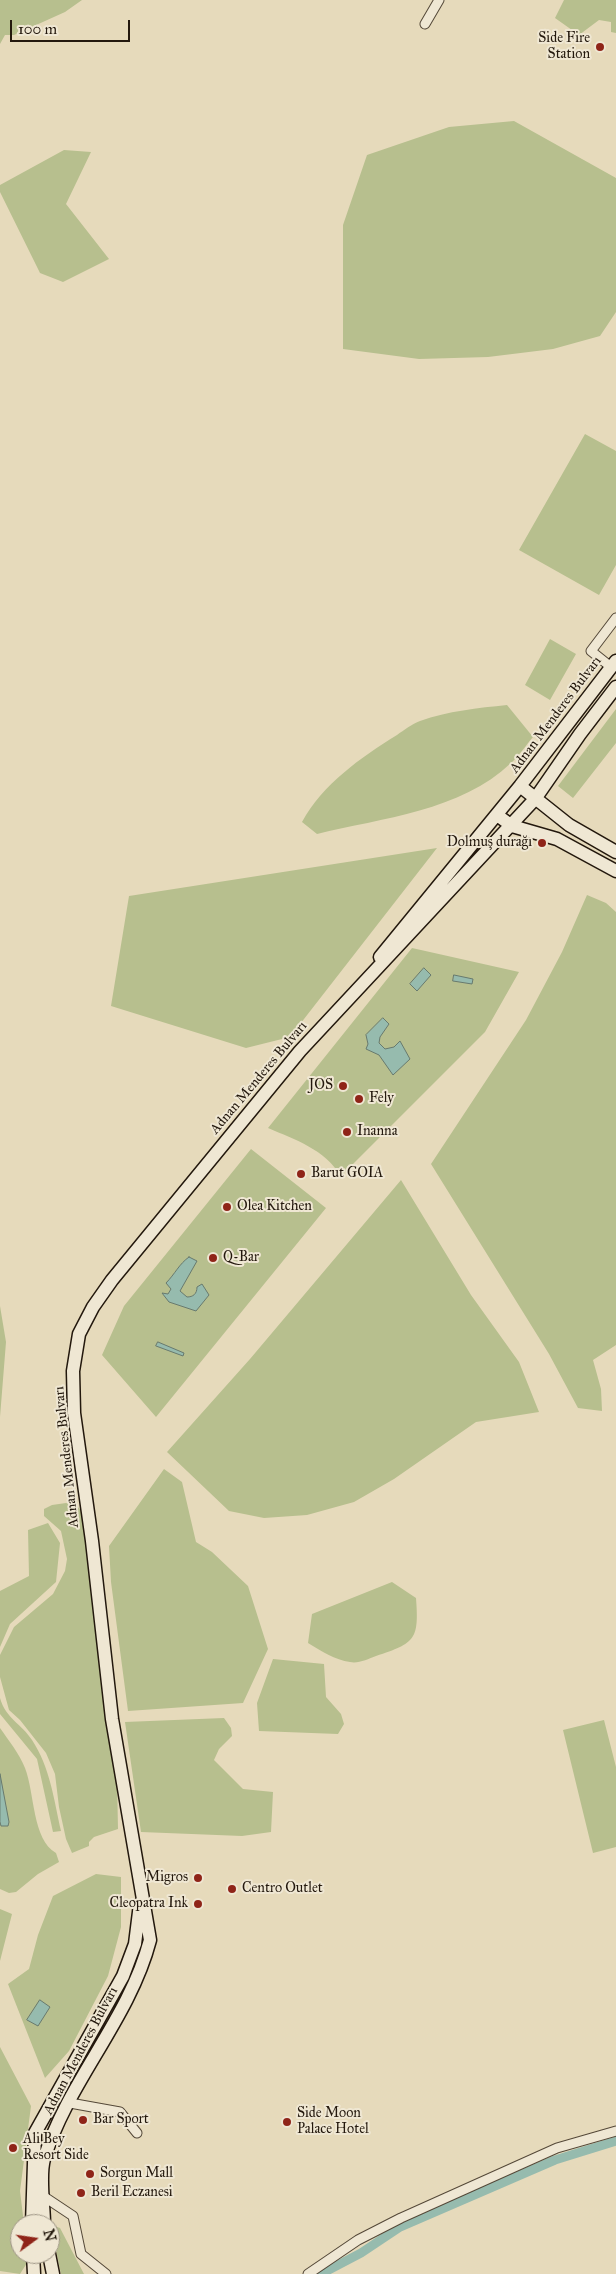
<!DOCTYPE html>
<html>
<head>
<meta charset="utf-8">
<style>
	body { margin:0 }
	#map { position:relative; width:616px; height:2274px; overflow:hidden; background:#e6dabb; font-family:"IM FELL Great Primer",serif }
	canvas { display:block }
	.north { position:absolute; left:10px; top:2214px; width:50px; height:50px; box-sizing:border-box; background:#efe7d3; border:1px solid #9d9484; border-radius:50%; rotate:76deg; font-size:14px; font-weight:700; line-height:20px; text-align:center; color:#23180d }
	.north::after { content:''; display:block; margin:auto; width:18px; height:22px; background:#8f2418; clip-path:polygon(50% 0,100% 100%,50% 72%,0 100%) }
	.scale { position:absolute; left:10px; top:20px; width:120px; height:22px; box-sizing:border-box; border:2px solid #23180d; border-top:0; padding-left:6px; font-size:15px; line-height:18px; white-space:nowrap; color:#23180d; -webkit-text-stroke:4px #efe7d3; paint-order:stroke }
</style>
</head>
<body>
<div id="map">
<canvas width="616" height="2274"></canvas>
<div class="north">N</div>
<div class="scale">100 m</div>
</div>
<script>
const ctx = document.querySelector('canvas').getContext('2d');
ctx.lineJoin = 'round';
function fillPath(path, color) { ctx.fillStyle = color; ctx.fill(path, 'evenodd'); }
function stroke(path, color, width, dash) { ctx.strokeStyle = color; ctx.lineWidth = width; ctx.lineCap = dash ? 'butt' : 'round'; ctx.setLineDash(dash || []); ctx.stroke(path); }
function drawText(font, color, halo, rows, align = 'center') {
  ctx.font = font + ' "IM FELL Great Primer",serif'; ctx.lineWidth = 4; ctx.setLineDash([]); ctx.textBaseline = 'middle'; ctx.strokeStyle = halo; ctx.fillStyle = color; for (const [text, x, y, turn = 0] of rows) {
    ctx.save(); ctx.translate(x, y); ctx.rotate((+turn || 0) * Math.PI / 180); ctx.textAlign = isNaN(turn) ? turn : align; if (halo) ctx.strokeText(text, 0, 0); ctx.fillText(text, 0, 0); ctx.restore();
  }
}
const green = new Path2D(`
	M0,0H82L65,12L14,35H5L0,44Z
	M564,0H616V33L611,32V22L599,20L579,35L555,18Z
	M514,121L616,178V312L600,336L553,349L488,357L419,359L343,349V225L367,155L449,127Z
	M64,150L91,152L66,204L109,259L63,282L40,273L0,192V185Z
	M585,434L616,451V565L599,595L519,550Z
	M550,639L576,654L550,700L525,685Z
	M507,705L533,737C526,745 520,755 511,763C461,811 382,818 317,834L302,822C323,784 360,758 397,735C404,730 412,724 420,721C448,711 478,708 507,705Z
	M616,709V743L573,798L558,786Z
	M437,848L290,1037L246,1048L111,1006L129,896Z
	M587,895L606,903L616,912V1345L593,1360L601,1389L602,1411L578,1408L549,1354L431,1164L526,1020L562,952Z
	M412,948L519,972L485,1032L341,1176C324,1149 296,1140 268,1128Z
	M251,1149L326,1208L156,1417L102,1355L124,1306Z
	M401,1180L471,1295L519,1362L539,1412L476,1422L394,1479L354,1502L307,1515L264,1518L229,1511L167,1452L250,1359Z
	M0,1306L6,1342L0,1417Z
	M164,1469L182,1482L196,1542L212,1552L248,1586L268,1649L243,1703L128,1711L111,1582L109,1546Z
	M66,1503L77,1506L83,1513L117,1780L118,1829L94,1837L89,1842V1846L72,1853L66,1839L59,1807L55,1774L46,1753L20,1720L9,1710L0,1677V1655L14,1627L53,1594L65,1571L67,1559L61,1531L44,1516V1509L52,1505Z
	M48,1523L60,1543L56,1582L10,1624L0,1647V1591L29,1576L28,1530Z
	M392,1582L416,1598C419,1639 416,1643 376,1656C368,1659 358,1664 350,1662C335,1660 321,1651 308,1643L312,1614Z
	M273,1659L324,1664L326,1697L341,1714L344,1724L338,1734L259,1731L257,1703Z
	M0,1698C6,1719 21,1723 32,1740C50,1767 54,1800 61,1831L53,1832L37,1759L0,1714Z
	M224,1718L231,1728L232,1736L219,1749L214,1760L243,1789L273,1792L271,1832L242,1836L141,1832L125,1722Z
	M604,1720L616,1767V1847L593,1853L563,1730Z
	M0,1728C9,1741 19,1753 25,1768C35,1794 32,1839 56,1853L59,1862L38,1874L16,1892L9,1893L0,1889Z
	M96,1874L121,1877V1927L108,1976L69,2051L45,2078L8,1984L29,1969L38,1935L53,1896Z
	M0,1909L12,1914L0,1961Z
	M0,2047L31,2106L20,2191L24,2224H20V2254H26L27,2263L20,2274L0,2271Z
	M54,2226L60,2228L84,2274H61L53,2236Z`);
const water = new Path2D(`
	M424,968L431,975L417,991L410,984Z
	M454,975L473,979L472,984L453,981Z
	M383,1018L389,1024L380,1037L379,1043L385,1049L394,1047L400,1041L410,1059L393,1075L379,1055L366,1049L368,1044L366,1035Z
	M189,1257L197,1261L180,1291L187,1297C193,1297 197,1294 197,1287L202,1284L209,1295L196,1311L169,1302L162,1293L168,1294L171,1289L166,1283C175,1274 179,1264 189,1257Z
	M158,1342L184,1353L183,1356L156,1346Z
	M0,1774L9,1822L8,1826H1L0,1822Z
	M40,2000L50,2007L38,2026L27,2020Z`);
const canal = new Path2D(`
	M321,2274L361,2253L400,2227L555,2160L616,2141`);
const minor = new Path2D(`
	M425,24L439,0
	M611,667L591,651L616,618
	M70,2103L120,2112L137,2133
	M43,2196L73,2216L81,2254L106,2274
	M308,2274L358,2240L401,2218L557,2148L616,2131`);
const secondary = new Path2D(`
	M520,786L569,825L616,852
	M497,815L512,826L557,839L616,871
	M380,957L520,786L616,661
	M32,2224L35,2133L123,1976L135,1944L140,1904
	M44,2224C44,2206 39,2176 44,2159C68,2081 129,2020 150,1940L112,1719L92,1541L74,1413L73,1371L79,1334L93,1307L112,1280L300,1051L535,799L580,734L616,687
	M33,2254L34,2274
	M49,2254L53,2274`);
const markers = [
	[600,47,5,"#8f2418"],
	[542,843,5,"#8f2418"],
	[343,1086,5,"#8f2418"],
	[359,1099,5,"#8f2418"],
	[347,1132,5,"#8f2418"],
	[301,1174,5,"#8f2418"],
	[227,1207,5,"#8f2418"],
	[213,1258,5,"#8f2418"],
	[198,1878,5,"#8f2418"],
	[232,1889,5,"#8f2418"],
	[198,1904,5,"#8f2418"],
	[83,2120,5,"#8f2418"],
	[287,2122,5,"#8f2418"],
	[13,2148,5,"#8f2418"],
	[90,2174,5,"#8f2418"],
	[81,2193,5,"#8f2418"]
];
const poiNames = [
	["Side Fire",590,39,"right"],
	["Station",590,55,"right"],
	["Dolmuş durağı",532,843,"right"],
	["JOS",333,1086,"right"],
	["Fely",369,1099],
	["Inanna",357,1132],
	["Barut GOIA",311,1174],
	["Olea Kitchen",237,1207],
	["Q-Bar",223,1258],
	["Migros",188,1878,"right"],
	["Centro Outlet",242,1889],
	["Cleopatra Ink",188,1904,"right"],
	["Side Moon",297,2114],
	["Palace Hotel",297,2130],
	["Bar Sport",93,2120],
	["Ali Bey",23,2140],
	["Resort Side",23,2156],
	["Sorgun Mall",100,2174],
	["Beril Eczanesi",91,2193]
];
const streetNames = [
	["Adnan Menderes Bulvarı",556,715,-53],
	["Adnan Menderes Bulvarı",259,1078,-50],
	["Adnan Menderes Bulvarı",67,1457,-96],
	["Adnan Menderes Bulvarı",81,2051,-62]
];
fillPath(green, '#b7bf8e');
fillPath(water, '#96bbae');
stroke(water, '#687a6e', 1);
stroke(canal, '#96bbae', 9);
stroke(minor, '#544838', 11);
stroke(secondary, '#23180d', 15);
stroke(minor, '#efe7d3', 9);
stroke(secondary, '#efe7d3', 12);
for (const [x, y, r, color] of markers) { const dot = new Path2D(); dot.arc(x, y, r, 0, 2 * Math.PI); ctx.fillStyle = color; ctx.fill(dot); stroke(dot, '#efe7d3', 2); }
drawText('14px', '#23180d', '#efe7d3', poiNames, 'left');
drawText('14px', '#23180d', '#efe7d3', streetNames);
</script>
</body>
</html>
